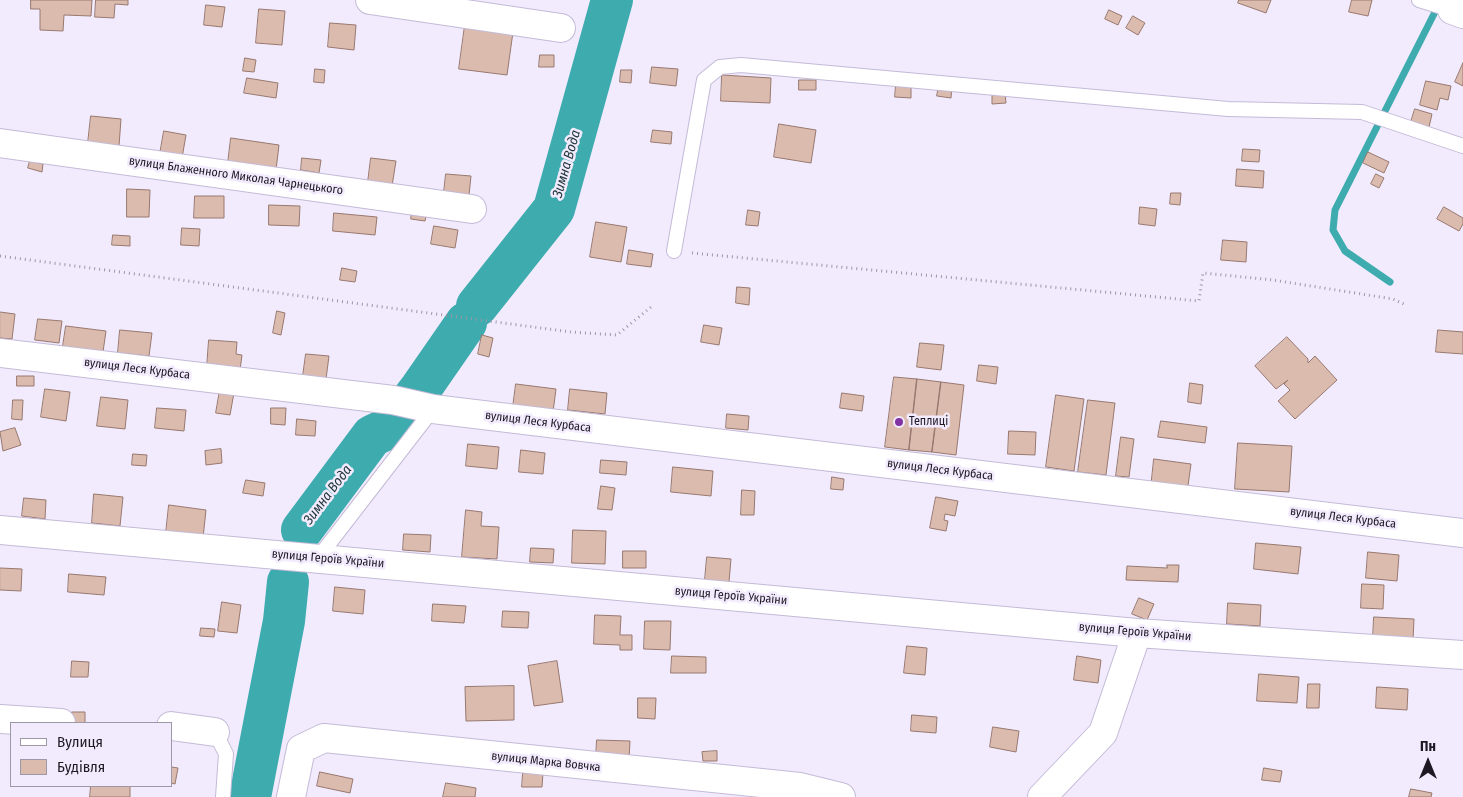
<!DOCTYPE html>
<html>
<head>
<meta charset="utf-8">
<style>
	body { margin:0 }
	#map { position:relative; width:1463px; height:797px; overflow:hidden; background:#f2ebfe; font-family:"Fira Sans Condensed",sans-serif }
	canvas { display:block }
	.legend { position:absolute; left:10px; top:722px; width:162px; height:65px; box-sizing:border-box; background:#f2ebfe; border:1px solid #9d97a6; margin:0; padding:6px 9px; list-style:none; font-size:15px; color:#1d1923 }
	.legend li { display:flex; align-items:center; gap:10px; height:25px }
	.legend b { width:25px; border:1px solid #9d97a6 }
	.north { position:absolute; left:1403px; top:737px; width:50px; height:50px; -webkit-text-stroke:4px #f2ebfe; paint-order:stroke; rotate:0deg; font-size:14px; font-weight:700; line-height:20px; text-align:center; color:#1d1923 }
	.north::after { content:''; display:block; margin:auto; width:18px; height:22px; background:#1d1923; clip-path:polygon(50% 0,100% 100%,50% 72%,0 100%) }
</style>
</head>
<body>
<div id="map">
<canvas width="1463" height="797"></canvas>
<ul class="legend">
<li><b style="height:6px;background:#fff"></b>Вулиця</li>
<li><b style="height:14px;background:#dcbbaf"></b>Будівля</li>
</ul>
<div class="north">Пн</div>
</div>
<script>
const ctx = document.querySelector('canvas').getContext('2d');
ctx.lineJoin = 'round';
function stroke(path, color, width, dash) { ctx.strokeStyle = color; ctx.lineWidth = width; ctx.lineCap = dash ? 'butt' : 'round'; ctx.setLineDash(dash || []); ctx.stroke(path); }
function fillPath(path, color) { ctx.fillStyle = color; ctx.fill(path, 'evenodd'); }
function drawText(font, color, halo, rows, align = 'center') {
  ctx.font = font + ' "Fira Sans Condensed",sans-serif'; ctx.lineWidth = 5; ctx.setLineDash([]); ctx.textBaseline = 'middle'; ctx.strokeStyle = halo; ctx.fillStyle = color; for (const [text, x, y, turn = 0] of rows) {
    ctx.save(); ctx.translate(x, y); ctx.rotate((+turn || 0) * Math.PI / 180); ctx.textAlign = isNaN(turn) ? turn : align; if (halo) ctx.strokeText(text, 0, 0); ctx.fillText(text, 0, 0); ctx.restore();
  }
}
const stream = new Path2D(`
	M1390,282L1345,251L1333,230L1335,210L1439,4`);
const river = new Path2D(`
	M477,306L554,209L612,0
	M302,530L372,436L391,427L421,388L466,323
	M250,797L284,621L288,582`);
const building = new Path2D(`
	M31,0H92L91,16L64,15L63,31L40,30V9H31Z
	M96,0H128V5L115,4L114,18L95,17Z
	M1239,0H1271L1266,13L1238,3Z
	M1352,0H1372L1368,16L1349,12Z
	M206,5L225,7L222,27L204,25Z
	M259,9L285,11L282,45L256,43Z
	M1109,10L1122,16L1118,25L1105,19Z
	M1133,16L1145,23L1138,35L1126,28Z
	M330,23L356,25L354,50L328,47Z
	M465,25L513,32L507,75L459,69Z
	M540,55H554V67H539Z
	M245,58L256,60L254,72L243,71Z
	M1463,63V86L1455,82Z
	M652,67L678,69L676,86L650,83Z
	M315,69L325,70L324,83L314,82Z
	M621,70H632L631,83L620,82Z
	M722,75L771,78L770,103L721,101Z
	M247,78L278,83L276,98L244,93Z
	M799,80H816V90H799Z
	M1426,81L1451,86L1448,100L1440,98L1437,110L1420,105Z
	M896,85L911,86V98L895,97Z
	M939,85L952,86L951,98L937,96Z
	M1005,93L1006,103L992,104V94Z
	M1415,109L1432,114L1429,127L1411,122Z
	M91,116L121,119L119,146L88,143Z
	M779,124L816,130L811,163L774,157Z
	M653,130L672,132L671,144L651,142Z
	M164,131L186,135L182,158L160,154Z
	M231,138L279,145L276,170L228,163Z
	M1243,149L1260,150L1259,162L1242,161Z
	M1368,152L1389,162L1384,173L1363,163Z
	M302,158L321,160L319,173L301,170Z
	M371,158L396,161L392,186L368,182Z
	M30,161L43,164L42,172L28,168Z
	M1237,169L1264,171L1263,188L1236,186Z
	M446,174L471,176L469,195L444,192Z
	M1376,174L1384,178L1379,188L1371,184Z
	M127,189L150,190L149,217H127Z
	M1171,193H1181L1180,205L1170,204Z
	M195,196H224V218H194Z
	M269,205L300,206L299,226L269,225Z
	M413,205L428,208L425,221L411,219Z
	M1140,207L1157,209L1155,226L1139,224Z
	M1444,207L1463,218V224L1459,231L1437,219Z
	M748,210L760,212L758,226L746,225Z
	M334,213L377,217L375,235L333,231Z
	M596,222L627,227L621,262L590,257Z
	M434,226L458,230L455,248L431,244Z
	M182,228L200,229L199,246L181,245Z
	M113,235L130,236V246L112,245Z
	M1223,240L1247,242L1246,262L1221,260Z
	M629,250L653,254L651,267L627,264Z
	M342,268L357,271L355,282L340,280Z
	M737,287L750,288L749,305L736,303Z
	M277,311L285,313L281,335L273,333Z
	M0,312L15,314L12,339L0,338Z
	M38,319L62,321L59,343L35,340Z
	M704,325L722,328L719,345L701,342Z
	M66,326L106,331L103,352L63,346Z
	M120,330L152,333L149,356L118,353Z
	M1438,330L1463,332V354L1436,352Z
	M482,335L493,338L489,357L478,354Z
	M1287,337L1308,359V363L1315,356L1337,380L1295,419L1278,401L1290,390L1284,384L1288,380L1276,389L1255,366Z
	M209,340L237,342L236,354L242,355L240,370L207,367Z
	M920,343L944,345L941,370L917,367Z
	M306,354L329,356L326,379L303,376Z
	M979,365L998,367L996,384L977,381Z
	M17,376H34V386H17Z
	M894,377L917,379L909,450L885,447Z
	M917,379L941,382L932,452L909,450Z
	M941,382L964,385L956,455L932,452Z
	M1190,383L1203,385L1201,404L1188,402Z
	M221,384L235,387L230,415L216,413Z
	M516,384L556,389L553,412L513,407Z
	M45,389L70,392L66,421L41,417Z
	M570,389L607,393L605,414L568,410Z
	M842,393L864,396L862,411L840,408Z
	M1056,395L1084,399L1074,471L1046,467Z
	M101,397L128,400L125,429L97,426Z
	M13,400H23L22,420L12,419Z
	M1088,400L1115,403L1106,475L1078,472Z
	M157,408L186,410L184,431L155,428Z
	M271,408H286L285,425L271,424Z
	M727,414L749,416L748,430L726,428Z
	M297,419L316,421L315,436L296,435Z
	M1161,421L1207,427L1205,443L1158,437Z
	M15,428L21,445L3,451L0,432Z
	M1009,431L1036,432L1035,455L1008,454Z
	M1121,437L1134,439L1129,477L1116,476Z
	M1238,443L1292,446L1289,492L1235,489Z
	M468,444L499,447L497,469L466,466Z
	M221,449L222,463L206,465L205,451Z
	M521,450L545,453L543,474L519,472Z
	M133,454L147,455L146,466L132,465Z
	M1154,459L1191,464L1187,493L1151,488Z
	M601,460L627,462L626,475L600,473Z
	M673,467L713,471L711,496L671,492Z
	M832,477L844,479L843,490L831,489Z
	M246,480L265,483L263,496L243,493Z
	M601,486L615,488L612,510L598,509Z
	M742,490L755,491L754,515H741Z
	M94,494L123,497L120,526L92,523Z
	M936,497L958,501L955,516L945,514L944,520L948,521L946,531L930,528Z
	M24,498L46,500L45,519L22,516Z
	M169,505L206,510L203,538L166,533Z
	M466,510L482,512L481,526L499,527L497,559L462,557Z
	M573,530L606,531L605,564L572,563Z
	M404,534L431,535L430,552L403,550Z
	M1256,543L1301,547L1298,574L1254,569Z
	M531,548L554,549L553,563L530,562Z
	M623,551H646V568H623Z
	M1368,552L1399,555L1397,581L1366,578Z
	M707,557L731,559L729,582L705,580Z
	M1167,565H1179L1178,582L1126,580L1127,566L1167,568Z
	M0,568L22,569L21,591L0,590Z
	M69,574L106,577L104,595L68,592Z
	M1362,584L1384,585L1383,609L1361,608Z
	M335,587L365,590L363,614L333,611Z
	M1139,598L1154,604L1147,620L1132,614Z
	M222,602L241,605L237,633L218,631Z
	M1228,603L1261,605L1260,626L1227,624Z
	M433,604L466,606L464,623L432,621Z
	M503,611L529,612L528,628L502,627Z
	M595,615L621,616L620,635H632V650H620V645L594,644Z
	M1374,617L1414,619L1413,640L1373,638Z
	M645,621H671L670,650L644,649Z
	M201,628L215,629L214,637L200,636Z
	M907,646L927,648L925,675L904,673Z
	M672,656L706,657V673H671Z
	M1077,656L1101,660L1098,683L1074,680Z
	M72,661L89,662L88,677H71Z
	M557,661L563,702L534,706L528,666Z
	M1259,674L1299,677L1297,703L1257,701Z
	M1308,684H1320L1319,708H1307Z
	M514,686V720L466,721L465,687Z
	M1377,687L1408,689L1407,710L1376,708Z
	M638,698H656L655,719L638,718Z
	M72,712H85V723H72Z
	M912,715L937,717L936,733L911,731Z
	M993,727L1019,731L1016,752L990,747Z
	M597,740L630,741L629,759L596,758Z
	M717,751V761H703L702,752Z
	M171,767L178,768L175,784L171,783Z
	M1264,768L1282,771L1280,782L1262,780Z
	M320,772L353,779L350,793L317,786Z
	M523,773H543L542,787H522Z
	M446,783L476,788L475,797H443Z
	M91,786H130V797H90Z
	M1411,789L1432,793L1431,797H1409Z`);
const path = new Path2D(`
	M692,253L1199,301L1203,273L1273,280L1393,299L1406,305
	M0,256L571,332L617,335L651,307`);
const lane = new Path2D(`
	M1419,0L1452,10
	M674,251L704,80L720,67L741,65L1228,109L1362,112L1463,146
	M318,558L433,409
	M215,732L226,754L223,797`);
const street = new Path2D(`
	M370,0L561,28
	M1452,10L1463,14
	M0,143L472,209
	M0,353L393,400L433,409L1463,533
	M0,530L1137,633L1463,655
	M0,719L61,723
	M171,726L215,732
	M291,797L301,749L324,738L800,787L841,797
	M1042,797L1103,733L1137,633`);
const markers = [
	[899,422,5,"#8133a4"]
];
const streetNames = [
	["вулиця Блаженного Миколая Чарнецького",236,176,8],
	["вулиця Леся Курбаса",137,369,7],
	["вулиця Леся Курбаса",538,422,7],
	["вулиця Леся Курбаса",940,470,7],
	["вулиця Леся Курбаса",1343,518,7],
	["вулиця Героїв України",328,559,5],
	["вулиця Героїв України",731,596,5],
	["вулиця Героїв України",1135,632,5],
	["вулиця Марка Вовчка",546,762,6]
];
const poiNames = [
	["Теплиці",909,422]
];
const waterNames = [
	["Зимна Вода",567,164,-74],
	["Зимна Вода",328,495,-53]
];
stroke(stream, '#3eabaf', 7);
stroke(river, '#3eabaf', 42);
fillPath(building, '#dcbbaf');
stroke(building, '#97786e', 1);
stroke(lane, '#c4bad7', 16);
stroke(street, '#c4bad7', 30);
stroke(path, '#9c96a6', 3, [1, 4]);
stroke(lane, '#fff', 14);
stroke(street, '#fff', 28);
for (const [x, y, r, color] of markers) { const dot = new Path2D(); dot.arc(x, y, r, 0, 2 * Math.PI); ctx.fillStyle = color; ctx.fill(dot); stroke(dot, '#f2ebfe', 2); }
drawText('12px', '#1d1923', '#f2ebfe', streetNames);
drawText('12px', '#1d1923', '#f2ebfe', poiNames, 'left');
drawText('italic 14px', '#1b3334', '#f2ebfe', waterNames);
</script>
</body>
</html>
